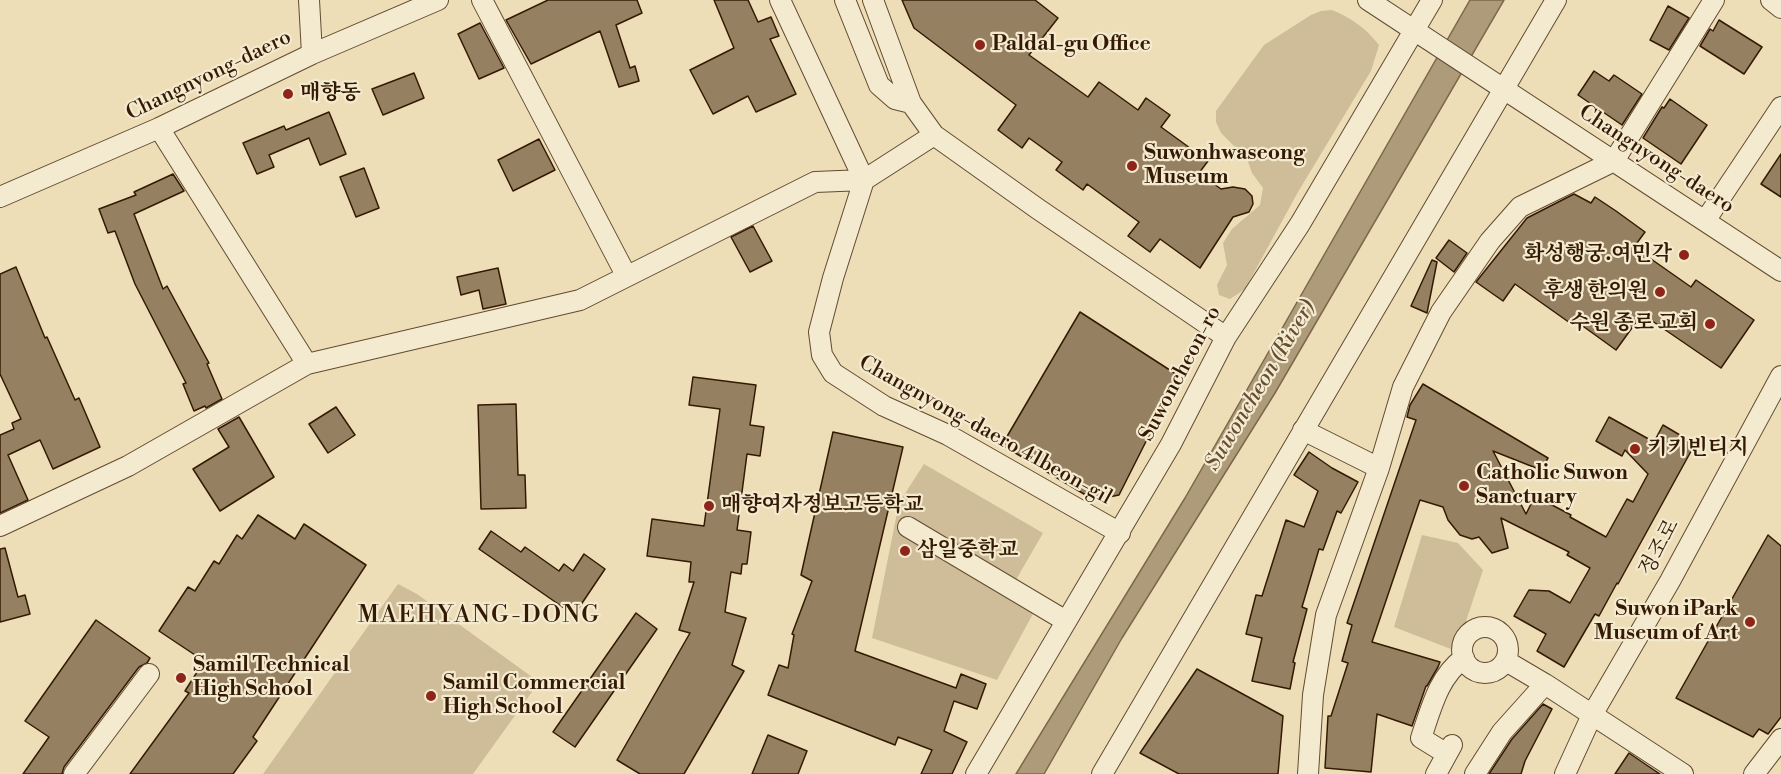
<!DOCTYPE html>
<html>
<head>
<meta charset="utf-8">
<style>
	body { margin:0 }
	canvas { display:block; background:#eddeb7 }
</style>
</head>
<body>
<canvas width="1781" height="774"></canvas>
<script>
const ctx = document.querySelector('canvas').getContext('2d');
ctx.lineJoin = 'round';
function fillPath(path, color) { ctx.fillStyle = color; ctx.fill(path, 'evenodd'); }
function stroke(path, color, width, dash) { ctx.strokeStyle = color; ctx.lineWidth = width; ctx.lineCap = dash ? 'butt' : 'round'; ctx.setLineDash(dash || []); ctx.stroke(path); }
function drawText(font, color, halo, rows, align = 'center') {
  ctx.font = font + ' "Libre Bodoni","Noto Serif KR",serif'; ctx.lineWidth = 4.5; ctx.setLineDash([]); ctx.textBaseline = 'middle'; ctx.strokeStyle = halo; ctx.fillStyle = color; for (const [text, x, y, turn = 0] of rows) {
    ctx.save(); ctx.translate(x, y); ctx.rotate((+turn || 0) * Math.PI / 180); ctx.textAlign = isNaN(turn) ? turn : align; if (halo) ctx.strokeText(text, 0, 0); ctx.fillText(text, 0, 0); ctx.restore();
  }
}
const green = new Path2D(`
	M1332,10C1351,18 1366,28 1379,45L1371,71L1298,192L1245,289L1230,299L1219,295L1217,285L1227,265L1223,243L1232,229L1260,205L1263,188L1252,173L1247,159L1221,133L1216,122V111L1264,45L1311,15L1321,11Z
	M924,464L1043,533L1013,585L1041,599L997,680L872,638L899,503Z
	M1422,535L1458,543L1483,570L1456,651L1394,627Z
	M398,584L417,594L539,682L473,774H263Z`);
const water = new Path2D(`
	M1470,0H1504L1275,393L1122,638L1044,774H1016L1185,498Z`);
const building = new Path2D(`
	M548,0H637L642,13L616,25L630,68L635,66L639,81L619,87L600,31L531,64L506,20Z
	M714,0H748L758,22L771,17L779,36L770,39L796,94L756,112L748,96L713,114L690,70L734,48Z
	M902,0H1035L1058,18L1029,55L1088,97L1099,82L1138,110L1146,98L1170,115L1161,127L1208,161L1199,173L1221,189L1233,187L1245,189L1252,196L1253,204L1249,212L1233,217L1200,268L1160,239L1150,252L1128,236L1139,222L1087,184L1083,190L1056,170L1062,162L1029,138L1022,148L998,130L1016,105L914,28Z
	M1668,6L1689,18L1669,50L1650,40Z
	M1719,20L1762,47L1744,74L1700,46L1710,29L1713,31Z
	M480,23L504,68L479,79L458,34Z
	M1594,71L1609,81L1614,75L1642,94L1622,125L1578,95Z
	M414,73L424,98L383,115L372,89Z
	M1670,99L1707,125L1681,164L1643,138L1662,107L1664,108Z
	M329,112L346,154L320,165L309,138L269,155L274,167L257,174L243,143L284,126L286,130Z
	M539,139L555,170L513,191L498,160Z
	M1781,154V197L1761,184Z
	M364,168L379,208L356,217L340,177Z
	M173,174L184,191L134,214L163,289L167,286L209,363L207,364L222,399L206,408L205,406L194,411L183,384L186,383L135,284L115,231L108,233L99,209L136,195L134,192Z
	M1574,194L1591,203L1595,197L1616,211L1645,232L1634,247L1691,287L1696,280L1754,320L1721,368L1642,314L1616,350L1573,319L1570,323L1515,284L1503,301L1476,282L1527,218Z
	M753,226L772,261L750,272L731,237Z
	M1449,240L1467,253L1454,272L1436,258Z
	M1432,260L1437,262L1427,313L1411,306Z
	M16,267L45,338L47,337L75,400L79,398L100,447L53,469L40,440L8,455L28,500L0,513V435L14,429L12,423L21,419L0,374V274Z
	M498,268L506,304L483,309L479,290L461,295L457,277Z
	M1080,312L1179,376L1119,495L1094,500L1002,445Z
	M693,377L756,385L750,425L764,427L760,456L747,454L737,530L751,532L747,564H742L741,574L731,572L725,612L746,618L732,665L744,671L684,774H640L617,760L690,633L679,630L694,582H689L691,562L647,556L652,519L704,526L720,409L689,405Z
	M1423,384L1548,458L1541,470L1493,451L1526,514L1535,496L1571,515L1570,517L1606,537L1627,499L1633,502L1648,474L1625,450L1622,456L1596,441L1609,417L1654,442L1663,425L1695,444L1618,584L1617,583L1599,616L1595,614L1564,667L1537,651L1546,634L1514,616L1529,590L1549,591L1570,603L1590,568L1567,555L1569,552L1501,518L1508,548L1492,553L1479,537L1472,539L1460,535L1448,520L1443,507L1420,500L1372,642L1440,662L1438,667L1427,686H1426L1412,726L1377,714L1371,772L1325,768L1328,716H1331L1348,663L1342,661L1352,625L1347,623L1416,420L1407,417L1410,405Z
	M516,404L518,475H525L526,508L481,509L478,405Z
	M336,407L355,435L328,453L309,424Z
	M239,417L274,477L220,511L193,469L229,447L218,429Z
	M833,432L903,447L855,651L956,688L961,674L986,684L977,709L954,701L944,731L967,742L952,774H921L932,750L898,737L895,745L768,695L779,665L788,668L794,635L792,634L812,581L801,575Z
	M1309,452L1332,468L1358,482L1341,513L1337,511L1323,550L1319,549L1302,607L1307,609L1293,662L1295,663L1290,689L1252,681L1262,638L1246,634L1256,595L1262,596L1286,520L1304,527L1318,491L1294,475Z
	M258,515L295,539L304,524L366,565L253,737L257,741L233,774H130L189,693L185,691L204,661L159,631L188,587L195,591L214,561L219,564L237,535L242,539Z
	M491,531L521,552L525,547L559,571L564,564L573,571L584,554L605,569L574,615L479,549Z
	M1768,535L1781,546V717L1768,734L1759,729L1753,737L1676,698Z
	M5,548L18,597L25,595L30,614L0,622V549Z
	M636,613L657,629L575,747L553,732Z
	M96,620L150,658L147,663L139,667L64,767L62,774H23L49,737L25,721Z
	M1197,669L1283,716L1278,774H1179L1140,753Z
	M1543,704L1552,709L1525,761L1521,774H1489L1512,739Z
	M768,735L807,751L798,774H752Z
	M1629,753L1645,764L1660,774H1615Z`);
const minor = new Path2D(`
	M309,0L312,54
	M482,0L626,275
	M780,0L864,180L833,278L819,332L822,355L833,373L884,406L948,435L1120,533
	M845,0L879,85L895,99L911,103
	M873,0L911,103L934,135
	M1368,0L1781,271
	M1771,0L1781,8
	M159,128L307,364
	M0,197L159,128L312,54L438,0
	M1705,221L1781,107
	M1303,430L1379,468
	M0,526L128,466L307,364L580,300L815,182L864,180L934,135L1038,209L1226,337
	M908,527L1066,621
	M1462 650a23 23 0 1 1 46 0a23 23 0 1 1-46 0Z
	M1506,661L1545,684
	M1447,754L1421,738C1431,709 1438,677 1464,658
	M74,774L149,674
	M976,774L1171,444L1226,337L1300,224L1432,0
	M1102,774L1556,0
	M1308,774L1313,695L1326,615L1379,468L1403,387L1441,312L1490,241L1520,207L1614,161L1714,0
	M1436,774L1452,745
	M1475,774L1502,732L1545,684L1683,774
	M1565,774L1592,715L1670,581L1781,376
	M1754,774L1781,739`);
const markers = [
	[980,45,6,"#8f2418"],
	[288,94,6,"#8f2418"],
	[1132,166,6,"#8f2418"],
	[1684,255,6,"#8f2418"],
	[1660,292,6,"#8f2418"],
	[1710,324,6,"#8f2418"],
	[1635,449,6,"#8f2418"],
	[1464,486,6,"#8f2418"],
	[709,506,6,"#8f2418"],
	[905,551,6,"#8f2418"],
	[1750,622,6,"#8f2418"],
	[181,678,6,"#8f2418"],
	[431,696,6,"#8f2418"]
];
const poiNames = [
	["Paldal-gu Office",992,45],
	["매향동",300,94],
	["Suwonhwaseong",1144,154],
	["Museum",1144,178],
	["화성행궁.여민각",1672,255,"right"],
	["후생 한의원",1648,292,"right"],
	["수원 종로 교회",1698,324,"right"],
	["키키빈티지",1647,449],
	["Catholic Suwon",1476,474],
	["Sanctuary",1476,498],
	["매향여자정보고등학교",721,506],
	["삼일중학교",917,551],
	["Suwon iPark",1738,610,"right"],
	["Museum of Art",1738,634,"right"],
	["Samil Technical",193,666],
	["High School",193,690],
	["Samil Commercial",443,684],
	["High School",443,708]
];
const streetNames = [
	["Changnyong-daero",209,76,-26],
	["Changnyong-daero",1656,160,33],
	["Suwoncheon-ro",1181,374,-62],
	["Changnyong-daero 41beon-gil",985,431,29],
	["정조로",1660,548,-62]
];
const waterNames = [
	["Suwoncheon (River)",1261,386,-59]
];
const quarterNames = [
	["MAEHYANG-DONG",479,616]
];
fillPath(green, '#cebd98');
fillPath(water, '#ae9b7a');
stroke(water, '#7e674a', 1.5);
fillPath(building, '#958061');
stroke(building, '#351a03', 1.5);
stroke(minor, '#634b30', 22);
stroke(minor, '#f3ead0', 20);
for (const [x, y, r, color] of markers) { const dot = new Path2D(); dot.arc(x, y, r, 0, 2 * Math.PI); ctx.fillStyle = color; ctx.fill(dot); stroke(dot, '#f3ead0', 2); }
drawText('bold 21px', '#351a03', '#f3ead0', poiNames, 'left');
drawText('21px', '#351a03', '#f3ead0', streetNames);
drawText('italic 22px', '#654e33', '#f3ead0', waterNames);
ctx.letterSpacing = '1.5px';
drawText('24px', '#351a03', '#f3ead0', quarterNames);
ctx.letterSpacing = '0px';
</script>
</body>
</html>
